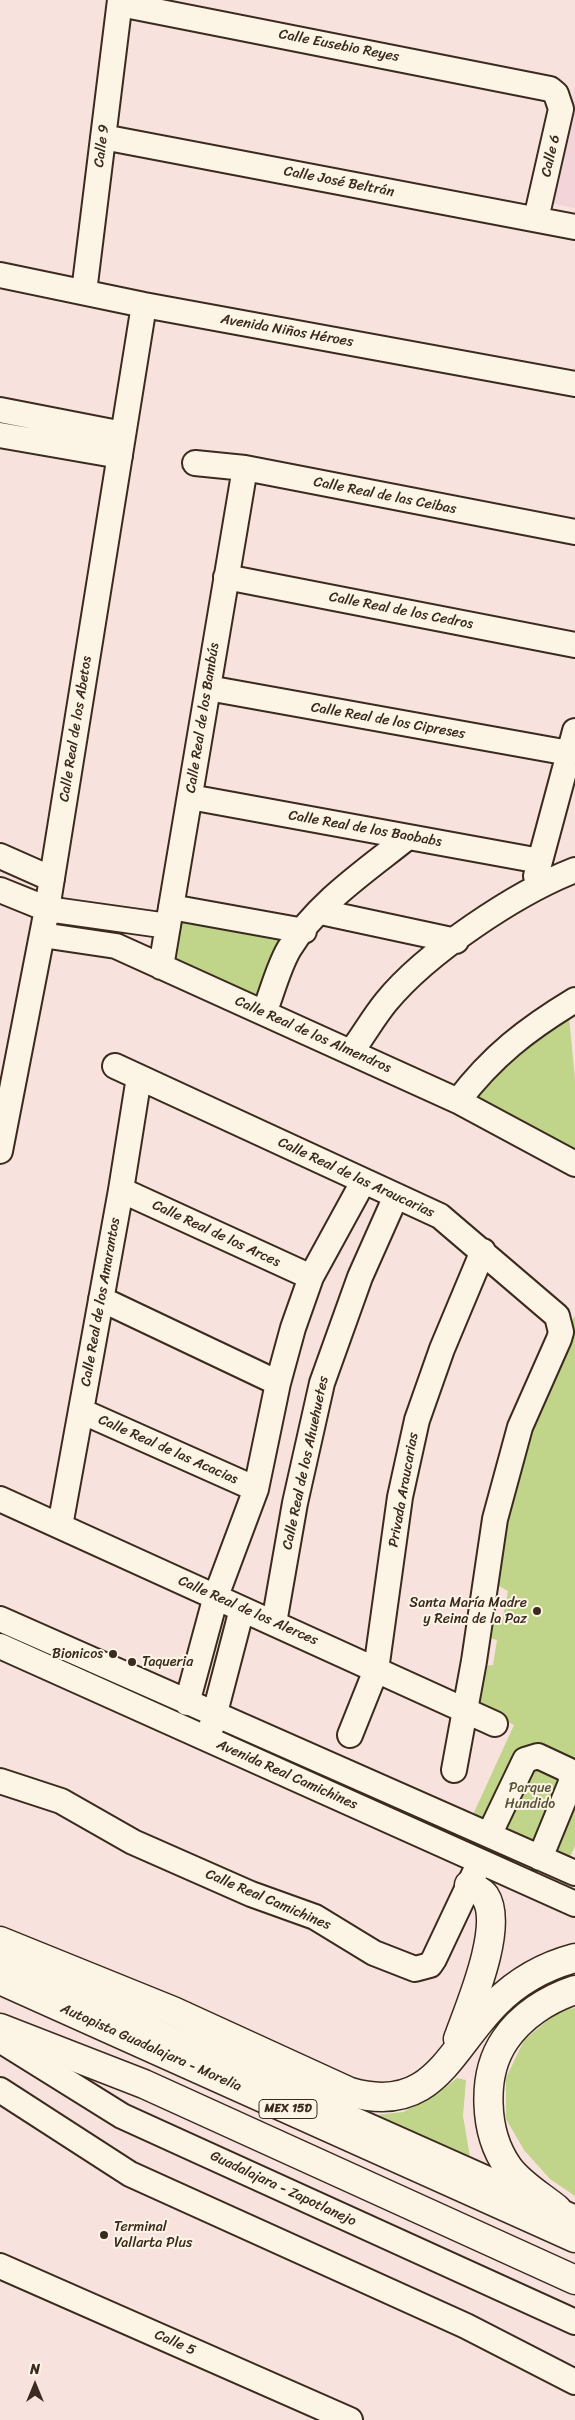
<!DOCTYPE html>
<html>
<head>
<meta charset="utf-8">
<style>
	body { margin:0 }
	#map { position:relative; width:575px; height:2420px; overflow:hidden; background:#f7e2de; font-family:Sriracha,sans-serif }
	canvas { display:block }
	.north { position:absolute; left:10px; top:2360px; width:50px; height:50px; -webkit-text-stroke:4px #fcf5e5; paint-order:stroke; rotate:0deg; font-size:14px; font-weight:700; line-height:20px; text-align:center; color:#3b2a1e }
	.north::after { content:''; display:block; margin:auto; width:18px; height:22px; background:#3b2a1e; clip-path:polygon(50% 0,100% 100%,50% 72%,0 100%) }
</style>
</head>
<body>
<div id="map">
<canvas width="575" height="2420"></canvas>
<div class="north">N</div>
</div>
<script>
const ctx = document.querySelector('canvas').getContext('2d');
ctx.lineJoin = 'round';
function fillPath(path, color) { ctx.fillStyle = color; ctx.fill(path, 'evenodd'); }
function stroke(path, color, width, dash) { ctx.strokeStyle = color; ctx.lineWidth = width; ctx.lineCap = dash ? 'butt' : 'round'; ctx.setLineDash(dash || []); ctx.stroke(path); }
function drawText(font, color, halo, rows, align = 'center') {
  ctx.font = font + ' Sriracha,sans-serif'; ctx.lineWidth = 4; ctx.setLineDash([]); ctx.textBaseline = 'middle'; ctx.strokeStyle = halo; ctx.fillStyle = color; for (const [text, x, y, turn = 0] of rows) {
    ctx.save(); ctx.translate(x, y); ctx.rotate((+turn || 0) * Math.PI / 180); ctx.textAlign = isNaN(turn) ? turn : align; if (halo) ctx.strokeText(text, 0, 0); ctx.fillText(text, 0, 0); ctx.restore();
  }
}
const built = new Path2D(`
	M575,84V208L551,203Z`);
const green = new Path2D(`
	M178,913L295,933L264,1000L174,960Z
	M569,1017L575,1079V1156L471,1094L544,1029Z
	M575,1316V1846L568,1862L471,1819L514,1725L475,1704L483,1666L493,1665L497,1640L487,1637L490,1621L502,1622L508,1591L497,1585L495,1580L516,1466L566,1330Z
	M575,2008V2196L550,2179L524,2150L506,2119V2078L524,2040L559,2011Z
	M457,2078L466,2080L463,2116L470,2157L465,2160L367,2116L403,2112L433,2097Z`);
const minor = new Path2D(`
	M120,4L550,89L556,94L561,109L536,219
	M103,137L575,227
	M0,275L144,305L575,384
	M84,292L120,0
	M0,410L123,434
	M0,435L120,456
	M195,463L245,468L575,532
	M226,577L575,645
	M208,688L569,753
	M190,797L540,861
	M0,856L52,879
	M536,876L575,731
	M0,890L47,909L168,926
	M171,907L304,931
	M321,912L456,941
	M42,935L116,946L458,1101L575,1164
	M161,967L245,468
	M264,1013C272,993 278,968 289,949C317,903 367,870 408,837
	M351,1052C363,1036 373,1018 386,1002C426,953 516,893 575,870
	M115,1066L440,1216L557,1316L561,1332L559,1339L520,1427L495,1519L474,1661L454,1770
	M458,1101C492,1056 527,1029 575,1000
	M0,1151L47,909L144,305
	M121,1190L311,1277
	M101,1299L278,1383
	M81,1411L256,1489
	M0,1499L495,1724
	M60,1526L121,1190L139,1077
	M0,1619L575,1873
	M274,1623L295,1503L322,1383L360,1277L396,1196
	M0,1646L575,1904
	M187,1703L216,1596L256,1489L278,1383L293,1328L311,1277L363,1182
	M211,1728L242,1609
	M350,1735L376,1670L400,1497L417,1420L442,1349L483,1251
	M0,1781L61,1801L133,1842L251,1894L315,1917L374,1953L415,1969L430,1965L434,1959L477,1868
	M489,1835L525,1760L538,1756L568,1770L572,1780L540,1858
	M0,1962L575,2218
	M0,2040L122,2116L575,2322
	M0,2090L130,2174L466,2326L575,2382
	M0,2266L350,2420`);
const major = new Path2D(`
	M0,1941L173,2011L350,2092C433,2116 449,2050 496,2003C518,1981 545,1966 575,1958
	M458,2039C469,2008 505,1926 485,1896C482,1891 474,1888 469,1885
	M557,2209C541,2196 520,2184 508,2167C484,2133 481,2075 505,2040C521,2016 548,1999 575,1990`);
const highway = new Path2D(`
	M0,1980L575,2238
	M0,2028L144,2084L575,2280`);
const markers = [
	[537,1611,5,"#3b2a1e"],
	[113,1654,5,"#3b2a1e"],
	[132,1662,5,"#3b2a1e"],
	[104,2235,5,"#3b2a1e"]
];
const shields = [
	[288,2109,58]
];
const shieldNames = [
	["MEX 15D",288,2109]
];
const streetNames = [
	["Calle Eusebio Reyes",339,46,11],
	["Calle 9",102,146,-83],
	["Calle 6",551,156,-77],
	["Calle José Beltrán",339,182,11],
	["Avenida Niños Héroes",287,331,10],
	["Calle Real de las Ceibas",385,496,11],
	["Calle Real de los Cedros",401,611,11],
	["Calle Real de los Bambús",203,718,-81],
	["Calle Real de los Cipreses",388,721,10],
	["Calle Real de los Abetos",76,729,-81],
	["Calle Real de los Baobabs",365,829,10],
	["Calle Real de los Almendros",313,1035,24],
	["Calle Real de las Araucarias",356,1178,25],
	["Calle Real de los Arces",216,1234,25],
	["Calle Real de los Amarantos",101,1302,-80],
	["Calle Real de las Acacias",168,1450,24],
	["Calle Real de los Ahuehuetes",306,1463,-78],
	["Privada Araucarias",404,1490,-80],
	["Calle Real de los Alerces",248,1611,24],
	["Avenida Real Camichines",287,1775,24],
	["Calle Real Camichines",268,1900,23],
	["Autopista Guadalajara - Morelia",151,2048,24],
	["Guadalajara - Zapotlanejo",283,2189,25],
	["Calle 5",175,2343,24]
];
const poiNames = [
	["Santa María Madre",527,1603],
	["y Reina de la Paz",527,1619],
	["Bionicos",103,1654],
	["Taqueria",142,1662,"left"],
	["Terminal",114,2227,"left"],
	["Vallarta Plus",114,2243,"left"]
];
const parkNames = [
	["Parque",530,1788],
	["Hundido",530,1804]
];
fillPath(built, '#f3d4d9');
fillPath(green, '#c0d48a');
stroke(minor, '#3b2a1e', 28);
stroke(major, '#3b2a1e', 31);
stroke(highway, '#3b2a1e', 31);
stroke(minor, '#fcf5e5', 24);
stroke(major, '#fcf5e5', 28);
stroke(highway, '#fcf5e5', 28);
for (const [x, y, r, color] of markers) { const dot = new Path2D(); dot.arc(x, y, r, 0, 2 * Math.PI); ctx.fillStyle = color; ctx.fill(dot); stroke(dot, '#fcf5e5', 2); }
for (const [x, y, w] of shields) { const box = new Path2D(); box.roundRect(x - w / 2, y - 9.5, w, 19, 4); ctx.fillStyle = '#fcf5e5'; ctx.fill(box); stroke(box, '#3b2a1e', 1); }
drawText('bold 12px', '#3b2a1e', null, shieldNames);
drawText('14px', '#3b2a1e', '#fcf5e5', streetNames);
drawText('14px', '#3b2a1e', '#fcf5e5', poiNames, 'right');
drawText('14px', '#5c5439', '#fcf5e5', parkNames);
</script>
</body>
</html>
